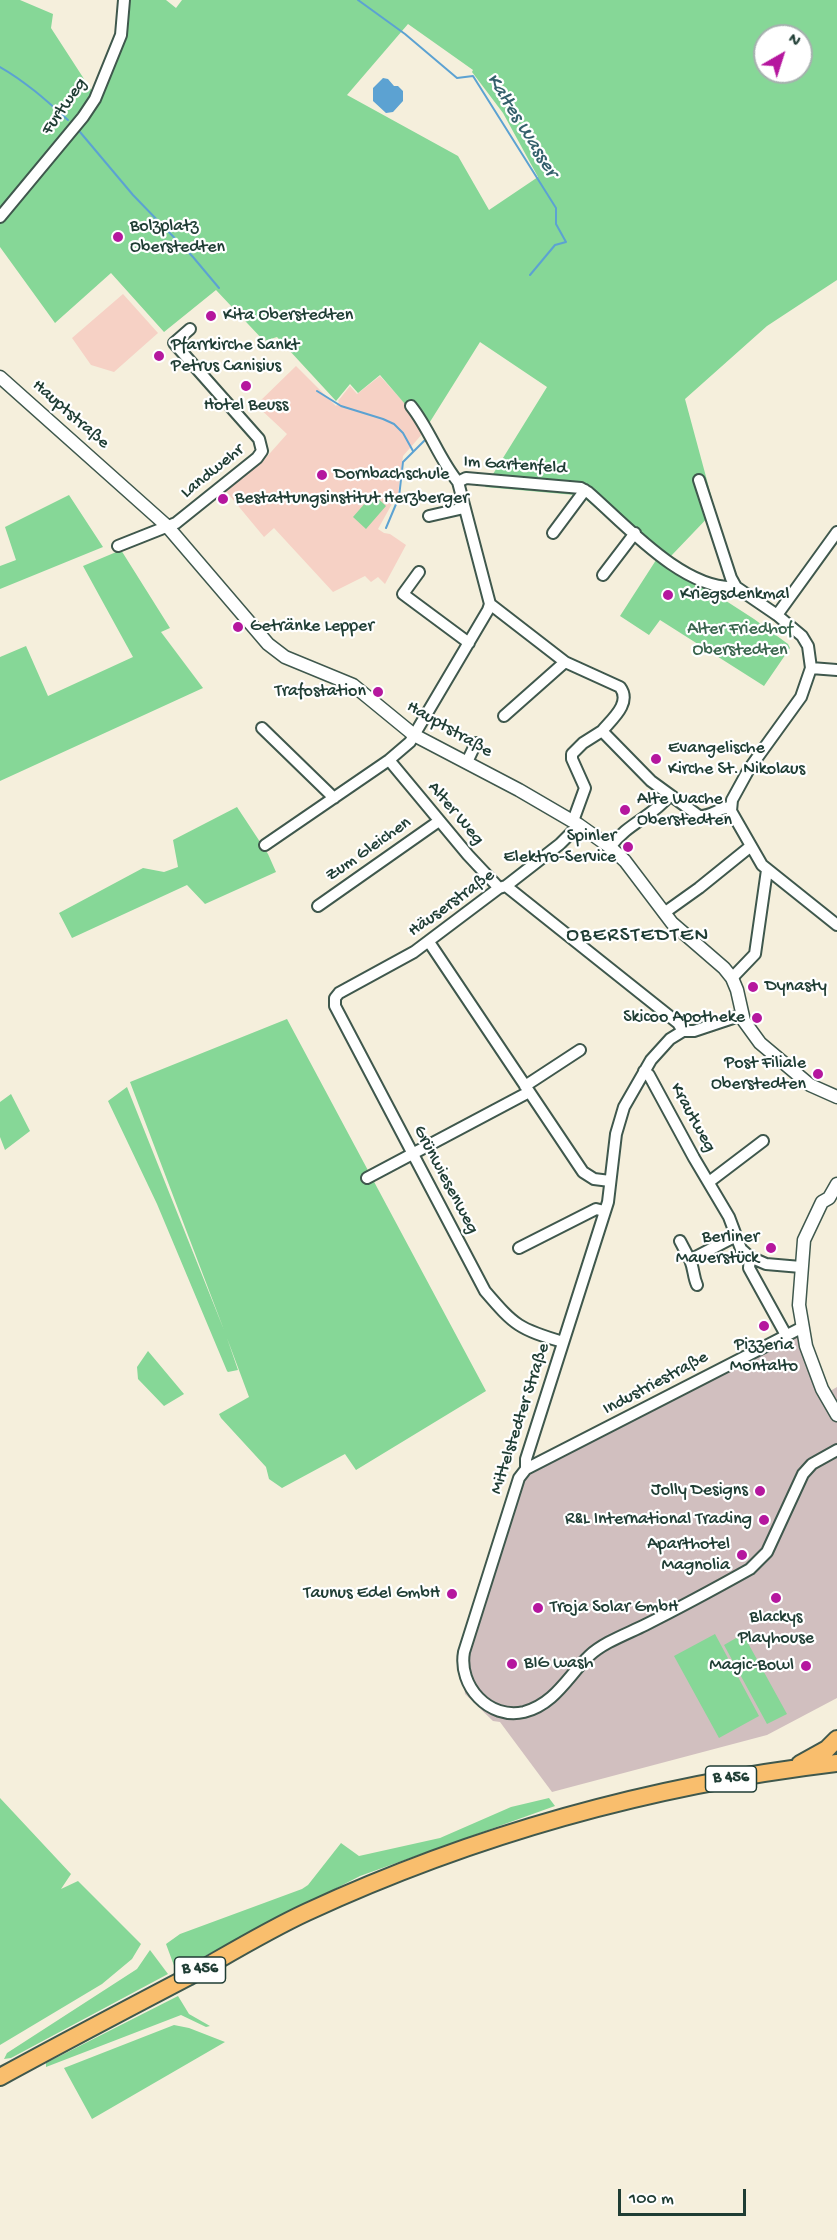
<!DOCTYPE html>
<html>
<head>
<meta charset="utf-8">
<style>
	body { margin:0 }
	#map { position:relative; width:837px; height:2240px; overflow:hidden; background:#f5efdc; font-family:"Gochi Hand",sans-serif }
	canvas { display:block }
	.north { position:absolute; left:753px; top:24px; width:60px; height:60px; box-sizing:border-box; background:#fff; border:2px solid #a5b1ae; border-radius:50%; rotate:39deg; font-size:16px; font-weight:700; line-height:24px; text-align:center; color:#1f3d34 }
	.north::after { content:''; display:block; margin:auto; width:21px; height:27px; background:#b5179e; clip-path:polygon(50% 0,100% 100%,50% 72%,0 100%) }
	.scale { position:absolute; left:618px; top:2189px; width:128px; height:27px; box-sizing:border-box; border:3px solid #1f3d34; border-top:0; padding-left:8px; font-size:18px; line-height:21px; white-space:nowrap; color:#1f3d34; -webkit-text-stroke:4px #fff; paint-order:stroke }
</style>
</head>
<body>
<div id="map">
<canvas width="837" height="2240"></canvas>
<div class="north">N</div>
<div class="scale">100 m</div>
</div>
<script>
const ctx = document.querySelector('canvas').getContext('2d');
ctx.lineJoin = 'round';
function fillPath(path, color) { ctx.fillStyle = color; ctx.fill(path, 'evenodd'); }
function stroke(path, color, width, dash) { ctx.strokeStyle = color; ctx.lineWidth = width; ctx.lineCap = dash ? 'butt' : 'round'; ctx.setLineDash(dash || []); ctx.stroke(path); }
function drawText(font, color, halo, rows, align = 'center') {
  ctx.font = font + ' "Gochi Hand",sans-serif'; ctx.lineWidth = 4.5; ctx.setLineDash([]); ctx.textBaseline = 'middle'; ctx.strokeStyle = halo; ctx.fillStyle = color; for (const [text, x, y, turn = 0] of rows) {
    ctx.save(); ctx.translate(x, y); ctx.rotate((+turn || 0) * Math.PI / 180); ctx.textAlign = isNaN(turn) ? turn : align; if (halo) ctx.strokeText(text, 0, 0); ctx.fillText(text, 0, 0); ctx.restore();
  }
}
const built = new Path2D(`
	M123,294L158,333L114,372L91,365L72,338Z
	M296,366L336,406L339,402L338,401L350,386L357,394L380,376L409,408L423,433L403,456L398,493L378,529L384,533L390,534L406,545L385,584L378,577L371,582L365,576L333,592L274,528L264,537L225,490L263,461L287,434L256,405Z`);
const industrial = new Path2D(`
	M801,1328L825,1394L837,1387V1698L767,1735L552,1792L500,1722L493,1721L465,1694L463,1672L519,1478Z`);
const green = new Path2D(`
	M0,0H20L53,14L51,28L97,99L128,0H166L176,8L182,0H837V280L767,326L685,399L715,510L671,556L661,550L655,558L585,499L575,495L485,487L547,387L480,342L423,433L417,418L380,375L358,393L350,384L336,401L277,337L264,341L216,290L164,332L111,273L55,323L0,247ZM408,24L473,70L472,72L503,113L538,177L489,210L458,156L347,95ZM765,36H801V72H765Z
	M373,494L386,506L366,529L353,517Z
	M69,495L103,547L0,589V566L16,560L5,527Z
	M121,550L170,628L161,632L203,688L0,781V657L26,646L48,696L133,657L83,566Z
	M658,557L754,619L788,644L790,648L764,686L660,620L649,635L620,616Z
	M237,807L268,854L276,872L205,904L187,885L72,938L59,913L143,868L164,872L178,867L173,840Z
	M287,1019L486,1391L356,1470L345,1454L282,1488L269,1479L266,1467L221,1418L219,1414L249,1397L227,1338L238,1370L228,1372L227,1371L157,1204L108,1101L127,1087L224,1330L130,1082Z
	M11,1094L30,1131L5,1150L0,1137V1102Z
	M148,1351L184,1394L164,1406L138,1379L137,1367Z
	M715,1634L759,1716L719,1738L674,1656Z
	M743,1634L787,1714L767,1724L724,1645Z
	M0,1798L71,1874L61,1889L78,1881L141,1944L132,1959L102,1984L0,2045Z
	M549,1798L555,1806L360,1876L176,1971L166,1944L180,1934L302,1889L308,1885L341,1843L359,1856L440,1838L511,1807Z
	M150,1950L168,1974L11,2058L4,2059L7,2053L137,1969Z
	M178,1996L189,2014L210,2026L206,2027L181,2015L46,2067V2063Z
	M174,2025L189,2028L225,2042L92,2119L64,2068Z`);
const water = new Path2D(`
	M383,78L388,79L394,86H398L403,91V101L393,112L386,113L373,101V88Z`);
const stream = new Path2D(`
	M358,0L405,34L457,78L473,76L556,208V224L566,242L555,245L530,275
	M0,67C25,81 47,101 68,120
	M80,132L133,195L193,257L219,288
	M317,391L341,406L383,419L394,424L403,433L413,451
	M386,528L399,497L403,462L426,439`);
const minor = new Path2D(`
	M0,217L83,117L95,99L121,35L124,0
	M411,406C430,430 439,459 458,482L466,478L581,488L588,492C625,524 684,591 736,587
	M699,480L731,578L736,587L777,615L802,636L808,646L811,668L801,697L749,769L732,800L731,811L762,865L837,925
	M458,482L490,604
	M429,516L464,508
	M553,533L585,490
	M118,546L176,523L257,458L262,451L259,439L174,343L190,329
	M419,572L403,594L469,643
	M603,575L635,533
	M777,615L837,532
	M811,668L837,670
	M504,716L565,662
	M262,728L334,798
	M389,760L468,855L499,888
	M467,762L476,743
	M573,821L585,788L572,759V754L583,743L602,731
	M265,845L389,760L410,742L488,610L490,604L565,662L620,687C632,703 612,719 602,731L651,781L699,816C711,817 718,808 730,807
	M610,847C628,823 652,817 669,796
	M506,886L678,1023L683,1031
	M318,906L439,821
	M664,913L699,888L751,846
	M429,942L583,1172L594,1179L610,1181
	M732,978L755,954L767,870
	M742,1015L694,1031H683L670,1039L651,1060L624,1107L616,1134L608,1202L526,1459V1469L519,1478L464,1652C458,1686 489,1720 524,1712C555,1704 568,1676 589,1656C604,1642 627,1634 645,1625C681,1607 716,1588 750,1569L767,1552L803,1474L812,1464L837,1450
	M644,1071L649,1075L694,1158L729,1217L741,1249L750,1257L749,1268L786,1335
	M525,1086L580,1050
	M367,1178L529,1092
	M709,1182L763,1141
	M680,1241L690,1260L736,1236
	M519,1248L596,1209L604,1211
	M750,1257L766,1264L801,1267
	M690,1260C694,1269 693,1276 697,1285
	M563,1342C519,1329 515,1326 485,1291L335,1006V998L339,993L414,952L499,888L506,886L560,844L579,825
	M526,1469L801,1328`);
const tertiary = new Path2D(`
	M0,377L167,526L268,644L285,657L353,685L414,735L519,790L579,825L610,847L625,861L672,923L724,968L732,978L737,990L744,1021L760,1043L810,1085L837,1097
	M837,1184L829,1198L822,1202L804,1240L799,1305L806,1346L822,1389L837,1415`);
const primary = new Path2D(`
	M800,1764L827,1749L837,1739
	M0,2077C62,2043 125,2010 188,1977C227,1955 266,1931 307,1912C476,1834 652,1785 837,1763`);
const markers = [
	[118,237,6,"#b5179e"],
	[211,316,6,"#b5179e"],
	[159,356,6,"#b5179e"],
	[246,386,6,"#b5179e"],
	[322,475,6,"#b5179e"],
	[223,499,6,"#b5179e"],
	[668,595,6,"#b5179e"],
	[238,627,6,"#b5179e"],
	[378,692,6,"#b5179e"],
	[656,759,6,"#b5179e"],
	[625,810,6,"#b5179e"],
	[628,847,6,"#b5179e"],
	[753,987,6,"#b5179e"],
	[757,1018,6,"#b5179e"],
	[818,1074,6,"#b5179e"],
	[771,1248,6,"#b5179e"],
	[764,1326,6,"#b5179e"],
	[760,1491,6,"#b5179e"],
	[764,1520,6,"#b5179e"],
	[742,1555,6,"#b5179e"],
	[452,1594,6,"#b5179e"],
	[776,1598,6,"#b5179e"],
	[538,1608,6,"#b5179e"],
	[512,1664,6,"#b5179e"],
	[806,1666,6,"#b5179e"]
];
const shields = [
	[731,1779,51],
	[200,1970,51]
];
const shieldNames = [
	["B 456",731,1779],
	["B 456",200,1970]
];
const streetNames = [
	["Furtweg",65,107,-55],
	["Hauptstraße",70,415,41],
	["Im Gartenfeld",515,466,4],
	["Landwehr",213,472,-39],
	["Hauptstraße",449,730,30],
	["Alter Weg",455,814,50],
	["Zum Gleichen",369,850,-35],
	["Häuserstraße",452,904,-36],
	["Krautweg",692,1118,61],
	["Grünwiesenweg",445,1180,62],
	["Industriestraße",656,1384,-28],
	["Mittelstedter Straße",521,1419,-72]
];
const poiNames = [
	["Bolzplatz",130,227],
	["Oberstedten",130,248],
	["Kita Oberstedten",223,316],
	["Pfarrkirche Sankt",171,346],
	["Petrus Canisius",171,367],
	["Hotel Beuss",246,406,"center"],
	["Dornbachschule",334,475],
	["Bestattungsinstitut Herzberger",235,499],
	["Kriegsdenkmal",680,595],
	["Getränke Lepper",250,627],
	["Trafostation",366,692,"right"],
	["Evangelische",668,749],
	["Kirche St. Nikolaus",668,770],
	["Alte Wache",637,800],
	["Oberstedten",637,821],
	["Spinler",616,837,"right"],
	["Elektro-Service",616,858,"right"],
	["Dynasty",765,987],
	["Skicoo Apotheke",745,1018,"right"],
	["Post Filiale",806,1064,"right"],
	["Oberstedten",806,1085,"right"],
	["Berliner",759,1238,"right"],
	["Mauerstück",759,1259,"right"],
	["Pizzeria",764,1346,"center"],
	["Montalto",764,1367,"center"],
	["Jolly Designs",748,1491,"right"],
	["R&L International Trading",752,1520,"right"],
	["Aparthotel",730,1545,"right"],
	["Magnolia",730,1566,"right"],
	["Taunus Edel GmbH",440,1594,"right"],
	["Troja Solar GmbH",550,1608],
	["Blackys",776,1618,"center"],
	["Playhouse",776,1639,"center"],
	["BIG wash",524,1664],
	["Magic-Bowl",794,1666,"right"]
];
const parkNames = [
	["Alter Friedhof",740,630],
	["Oberstedten",740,651]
];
const waterNames = [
	["Kaltes Wasser",521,126,58]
];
const quarterNames = [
	["OBERSTEDTEN",638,937]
];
fillPath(built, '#f6d1c5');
fillPath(industrial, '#d1bfbf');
fillPath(green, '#86d797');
fillPath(water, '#5ca2d2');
stroke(stream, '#5ca2d2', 2);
stroke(minor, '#3f584d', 14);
stroke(tertiary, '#3f584d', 15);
stroke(primary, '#3f584d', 20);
stroke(minor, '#fff', 10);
stroke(tertiary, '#fff', 12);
stroke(primary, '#f9be6d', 16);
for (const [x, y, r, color] of markers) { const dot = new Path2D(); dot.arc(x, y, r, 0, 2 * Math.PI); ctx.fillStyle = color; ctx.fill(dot); stroke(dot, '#fff', 2); }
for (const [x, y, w] of shields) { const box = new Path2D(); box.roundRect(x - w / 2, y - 13, w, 26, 4.5); ctx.fillStyle = '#fff'; ctx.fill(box); stroke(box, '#1f3d34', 1.5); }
drawText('bold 16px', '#1f3d34', null, shieldNames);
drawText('18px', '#1f3d34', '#fff', streetNames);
drawText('18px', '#1f3d34', '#fff', poiNames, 'left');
drawText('18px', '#39644d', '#fff', parkNames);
drawText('italic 20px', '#34606b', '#fff', waterNames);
ctx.letterSpacing = '1.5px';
drawText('21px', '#1f3d34', '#fff', quarterNames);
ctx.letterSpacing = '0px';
</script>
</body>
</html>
